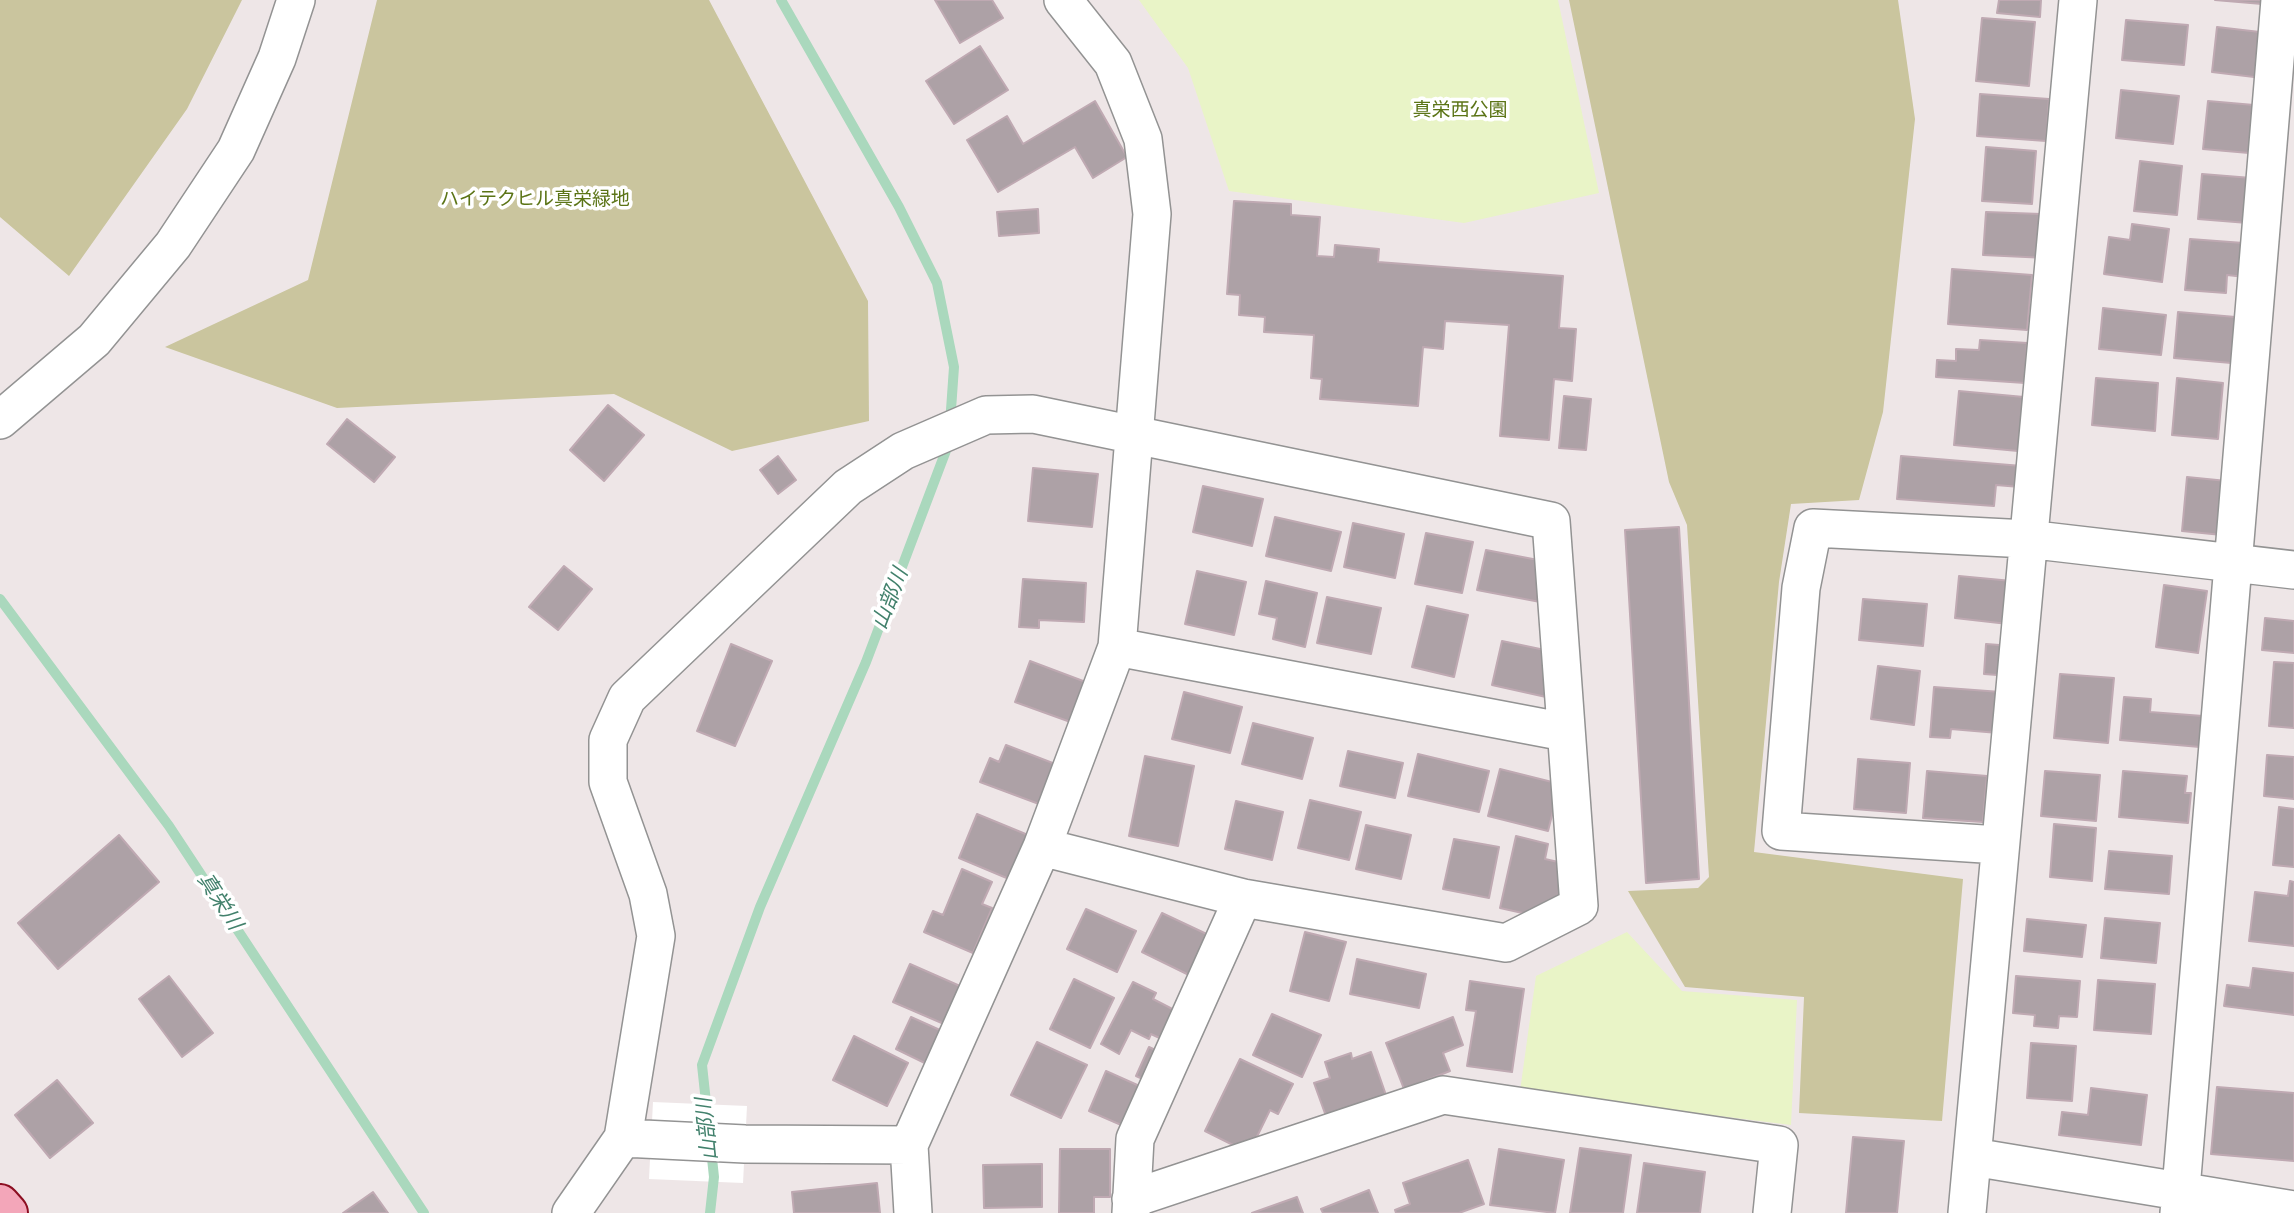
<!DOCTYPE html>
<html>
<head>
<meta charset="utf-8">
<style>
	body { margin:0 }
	canvas { display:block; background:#eee6e7 }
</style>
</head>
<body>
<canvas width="2294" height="1213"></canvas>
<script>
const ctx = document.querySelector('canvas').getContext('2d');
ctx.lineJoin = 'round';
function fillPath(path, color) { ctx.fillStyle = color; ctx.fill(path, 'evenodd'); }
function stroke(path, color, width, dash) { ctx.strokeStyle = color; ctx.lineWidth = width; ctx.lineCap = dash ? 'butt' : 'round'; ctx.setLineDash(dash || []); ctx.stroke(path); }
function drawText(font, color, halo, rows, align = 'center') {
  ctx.font = font + ' Signika,"Noto Sans JP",sans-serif'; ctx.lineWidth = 7; ctx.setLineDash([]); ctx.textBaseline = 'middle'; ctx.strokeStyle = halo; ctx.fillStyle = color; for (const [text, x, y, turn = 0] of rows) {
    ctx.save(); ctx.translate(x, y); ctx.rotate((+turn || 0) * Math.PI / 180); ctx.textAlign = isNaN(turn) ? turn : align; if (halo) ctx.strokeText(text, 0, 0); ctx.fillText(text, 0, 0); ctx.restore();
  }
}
const forest = new Path2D(`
	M0,0H242L187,109L69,276L0,217Z
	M377,0H709L868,301L869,421L732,451L614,394L337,408L165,347L308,280Z
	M1569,0H1898L1915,119L1883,412L1859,500L1791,504L1779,582L1754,852L1963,879L1942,1121L1799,1113L1804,997L1685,987L1628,891L1698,888L1709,877L1687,525L1669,482Z`);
const park = new Path2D(`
	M1139,0H1558L1599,193L1464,223L1229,191L1188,68Z
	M1627,932L1682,991L1797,1000L1791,1125L1520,1091L1536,976Z`);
const pier = new Path2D(`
	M653,1102L747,1106L743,1183L649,1179Z`);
const stream = new Path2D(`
	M781,0L899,207L937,283L954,367L950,424
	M0,599L169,826L424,1213
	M710,1213L714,1177L702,1065L760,907L866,662L950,440`);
const building = new Path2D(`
	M935,0H992L1003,18L960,43Z
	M1999,0H2041L2040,17L1997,13Z
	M2215,0H2275L2274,5Z
	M1982,18L2035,22L2029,86L1976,81Z
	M2126,20L2188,25L2184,65L2122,60Z
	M2217,27L2277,34L2271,79L2212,72Z
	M980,46L1008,90L954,124L926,81Z
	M2121,90L2179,96L2173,144L2116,138Z
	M1980,94L2049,99L2046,141L1977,136Z
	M1095,101L1127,157L1093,178L1075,147L998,192L967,140L1007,116L1023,144Z
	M2208,101L2254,105L2249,153L2203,149Z
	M1986,147L2036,151L2032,204L1982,201Z
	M2140,161L2182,166L2177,215L2134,211Z
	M2202,174L2264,179L2260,224L2198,219Z
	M1234,201L1291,204V215L1320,217L1317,256L1334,257L1335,245L1379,249L1378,262L1563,276L1559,328L1576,329L1572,381L1554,379L1549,440L1500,436L1509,325L1445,321L1443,349L1423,347L1418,406L1320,399L1322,379L1311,378L1314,335L1264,332L1265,317L1239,315L1240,295L1227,294Z
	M1038,209L1039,233L999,236L997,212Z
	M1986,212L2041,214L2047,258L1983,255Z
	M2132,224L2169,229L2162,282L2104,274L2109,237L2130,240Z
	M2190,239L2257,244L2254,278L2227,275L2226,293L2185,290Z
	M1952,269L2032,275L2027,330L1948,324Z
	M2103,308L2166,315L2161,355L2099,349Z
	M2178,312L2247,318L2243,364L2174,358Z
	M1980,340L2027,343L2025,383L1936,377L1937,360L1956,361V349L1979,350Z
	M2096,378L2158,383L2155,431L2092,425Z
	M2177,378L2223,383L2218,439L2172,435Z
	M1959,391L2024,397L2018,451L1954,445Z
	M1564,396L1591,399L1586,450L1559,448Z
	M608,405L644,435L604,481L570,450Z
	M347,419L395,457L374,482L327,444Z
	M778,456L796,480L778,494L760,470Z
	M1901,456L2022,466L2020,487L1996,485L1994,506L1897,499Z
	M1033,468L1098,474L1092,527L1028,521Z
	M2187,477L2237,482L2232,536L2182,531Z
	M1203,486L1263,499L1252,546L1193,532Z
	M1275,517L1341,532L1331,571L1266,556Z
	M1353,523L1404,534L1395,578L1344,567Z
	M1679,527L1699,879L1646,883L1625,530Z
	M1426,533L1473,542L1462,593L1415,584Z
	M1486,550L1564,565L1556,605L1477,590Z
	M564,566L592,589L558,630L529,607Z
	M1197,571L1246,582L1234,635L1185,624Z
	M1959,576L2012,581L2008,624L1955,618Z
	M1023,579L1086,583L1084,622L1039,620V628L1019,627Z
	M1266,581L1317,593L1305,647L1273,639L1277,618L1259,614Z
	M2164,585L2207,591L2198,653L2156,647Z
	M1327,597L1381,608L1371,654L1317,643Z
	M1863,599L1927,604L1923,646L1859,640Z
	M1427,606L1468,615L1454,677L1412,667Z
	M2265,618L2294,621V653L2262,650Z
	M1502,641L1564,654L1555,699L1492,685Z
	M731,644L772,661L735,746L697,731Z
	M1986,644L2013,646L2011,676L1984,674Z
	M1030,661L1091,684L1076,724L1015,702Z
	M2274,662L2294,663V728L2269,726Z
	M1878,666L1920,671L1914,725L1871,719Z
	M2060,674L2114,678L2108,743L2054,738Z
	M1934,687L2001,692L1998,733L1951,729L1950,738L1930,737Z
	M1184,692L1242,707L1230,753L1172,739Z
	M2124,697L2151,699L2150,712L2203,716L2200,747L2120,740Z
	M1253,723L1313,738L1302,779L1242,764Z
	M1006,745L1063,767L1047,807L980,782L990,758L999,762Z
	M1348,751L1403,763L1395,798L1340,786Z
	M1418,754L1489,771L1479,812L1408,796Z
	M2267,755L2294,757V799L2264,796Z
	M1145,756L1194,766L1178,846L1129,836Z
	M1858,759L1910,763L1906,813L1854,809Z
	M1500,769L1560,784L1548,831L1488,816Z
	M1927,771L1987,776L1983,822L1923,818Z
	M2045,771L2100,775L2096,821L2041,816Z
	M2123,771L2187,776L2185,793H2191L2188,823L2119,817Z
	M1310,800L1361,812L1349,860L1298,848Z
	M1236,801L1283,812L1272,860L1225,849Z
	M2279,807L2294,809V867L2273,865Z
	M977,814L1028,835L1009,879L959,858Z
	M2054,824L2096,828L2092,881L2050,877Z
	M1366,825L1411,835L1401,879L1356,869Z
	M119,835L159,882L58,969L18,923Z
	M1516,836L1548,844L1545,859L1567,864L1554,920L1500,908Z
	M1454,839L1499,847L1489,898L1443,889Z
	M2109,851L2172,856L2169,894L2105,889Z
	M962,869L992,882L982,904L992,908L973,953L924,932L933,911L943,915Z
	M2290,881L2294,882V946L2249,941L2255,892L2288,896Z
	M1086,909L1136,931L1117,972L1067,949Z
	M1162,913L1213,937L1193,977L1142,952Z
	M2105,918L2160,923L2156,963L2101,958Z
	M2027,919L2086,925L2082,957L2024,951Z
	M1305,932L1346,942L1329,1001L1290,991Z
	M1357,959L1426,974L1419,1008L1350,994Z
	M910,964L960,986L944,1024L893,1002Z
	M2253,968L2294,973V1015L2224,1006L2227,985L2250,988Z
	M169,976L213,1033L182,1057L139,999Z
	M2016,976L2080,981L2077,1017L2059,1016L2058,1028L2034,1026L2035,1015L2013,1013Z
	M1074,979L1114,998L1090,1048L1050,1029Z
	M2098,980L2155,984L2151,1034L2094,1030Z
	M1470,981L1524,989L1512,1072L1467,1066L1476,1011L1466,1010Z
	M1133,982L1156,993L1153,999L1182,1014L1168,1042L1151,1034L1149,1039L1131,1030L1119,1054L1101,1044Z
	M1272,1014L1321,1035L1302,1077L1253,1055Z
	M911,1017L951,1035L935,1068L896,1049Z
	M1453,1017L1463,1045L1443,1053L1450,1071L1404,1089L1386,1043Z
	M854,1036L908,1063L887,1106L833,1080Z
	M1037,1042L1087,1065L1061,1118L1011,1095Z
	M2031,1043L2076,1046L2072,1101L2027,1098Z
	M1149,1047L1175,1059L1163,1088L1136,1076Z
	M1371,1052L1387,1098L1327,1119L1314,1083L1330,1078L1325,1062L1351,1053L1352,1059Z
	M1240,1059L1293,1084L1278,1114L1270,1110L1249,1153L1205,1131Z
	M1106,1071L1153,1092L1135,1131L1089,1111Z
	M57,1080L93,1123L50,1158L15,1115Z
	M2217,1087L2294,1093V1161L2211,1154Z
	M2091,1088L2147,1095L2141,1145L2059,1135L2062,1112L2088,1115Z
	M1853,1137L1904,1141L1897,1213H1846Z
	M1580,1148L1631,1155L1623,1213H1570Z
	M1060,1149H1110V1197H1094V1213H1059Z
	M1499,1149L1564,1160L1555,1213L1490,1205Z
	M1468,1160L1484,1204L1459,1213H1396L1395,1210L1410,1204L1403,1183Z
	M1644,1163L1705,1172L1700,1213H1637Z
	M1042,1164V1207L984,1208L983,1165Z
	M877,1183L880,1213H794L792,1192Z
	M1369,1190L1378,1213H1323L1321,1209Z
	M373,1192L388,1213H343Z
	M1297,1197L1303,1213H1252Z`);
const minor = new Path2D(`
	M0,420L94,340L173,245L236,150L277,58L296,0
	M1117,647L1565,732
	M1999,845L1781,831L1801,588L1813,528L2027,539L2294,570
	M623,1138L745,1144L909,1145
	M1973,1157L2294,1210
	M1131,1199L1443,1095L1779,1145L1772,1213
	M571,1213L623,1138L656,936L648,894L608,782V740L627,698L848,487L903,451L986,415L1033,414L1551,521L1579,906L1506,943L1243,898L1042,847
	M913,1213L909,1145L1042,847L1117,647L1152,214L1143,139L1113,63L1063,0
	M1131,1213L1135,1139L1243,898
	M1967,1213L2078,0
	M2179,1213L2280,0`);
const major = new Path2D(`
	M0,1204L8,1213`);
const parkNames = [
	["真栄西公園",1460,111],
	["ハイテクヒル真栄緑地",535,200]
];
const waterNames = [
	["山部川",891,599,-69],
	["真栄川",219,902,57],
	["山部川",708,1129,-96]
];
fillPath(forest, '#cac59e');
fillPath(park, '#e9f4c7');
fillPath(pier, '#fff');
stroke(stream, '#aad8bd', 10);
fillPath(building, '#ada1a6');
stroke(building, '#bfa9b2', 2);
stroke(minor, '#939393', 40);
stroke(major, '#8c0e21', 42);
stroke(minor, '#fff', 37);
stroke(major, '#f3a6b9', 38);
drawText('19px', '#5b7416', '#fff', parkNames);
drawText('italic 21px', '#42816c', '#fff', waterNames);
</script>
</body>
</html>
